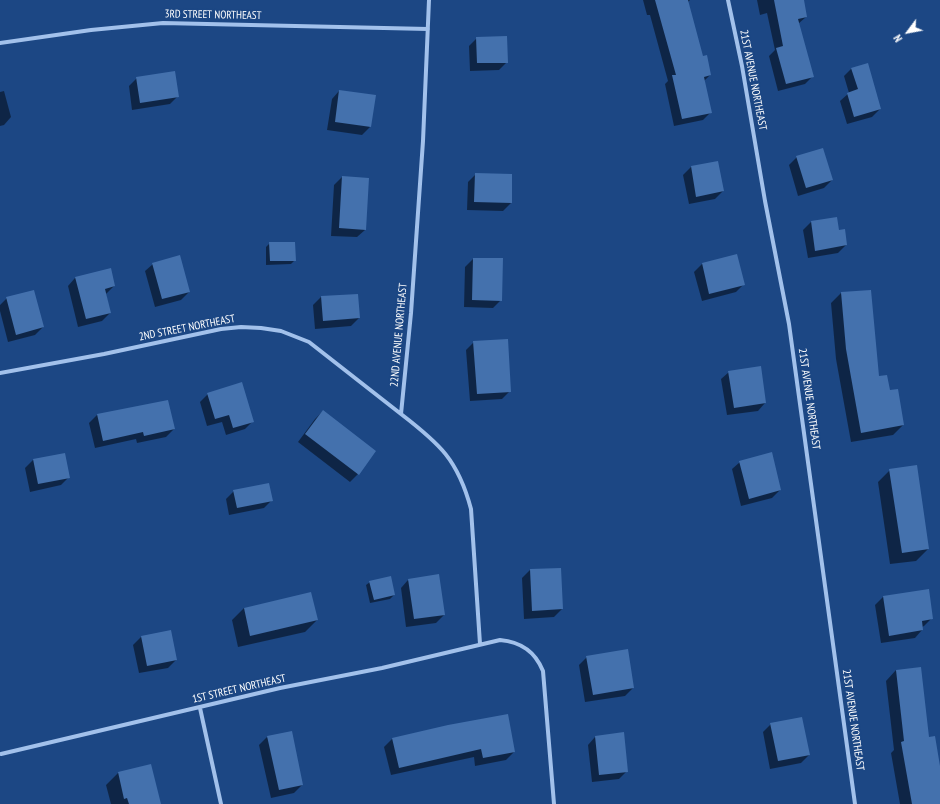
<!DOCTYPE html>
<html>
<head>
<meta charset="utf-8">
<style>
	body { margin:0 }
	#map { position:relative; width:940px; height:804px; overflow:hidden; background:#1c4784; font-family:"PT Sans Narrow",sans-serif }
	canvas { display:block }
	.north { position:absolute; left:888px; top:12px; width:40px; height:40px; -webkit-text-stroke:3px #1c4784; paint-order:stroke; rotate:238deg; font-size:11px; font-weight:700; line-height:16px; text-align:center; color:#fff }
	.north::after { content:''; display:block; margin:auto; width:14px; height:18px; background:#fff; clip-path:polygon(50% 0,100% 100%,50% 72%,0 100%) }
</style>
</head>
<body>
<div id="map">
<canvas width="940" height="804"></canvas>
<div class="north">N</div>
</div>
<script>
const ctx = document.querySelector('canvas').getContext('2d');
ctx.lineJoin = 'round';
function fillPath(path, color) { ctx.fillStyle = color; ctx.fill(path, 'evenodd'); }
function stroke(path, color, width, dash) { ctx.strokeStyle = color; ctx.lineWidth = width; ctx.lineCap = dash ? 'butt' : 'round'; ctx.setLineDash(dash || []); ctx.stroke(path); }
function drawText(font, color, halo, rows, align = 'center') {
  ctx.font = font + ' "PT Sans Narrow",sans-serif'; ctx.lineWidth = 3.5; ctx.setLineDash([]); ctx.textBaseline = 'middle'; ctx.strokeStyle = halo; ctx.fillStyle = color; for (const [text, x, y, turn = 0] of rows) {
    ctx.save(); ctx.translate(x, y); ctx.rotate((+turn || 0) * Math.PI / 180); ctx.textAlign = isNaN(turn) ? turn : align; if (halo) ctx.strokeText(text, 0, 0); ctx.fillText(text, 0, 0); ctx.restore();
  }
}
const shadow = new Path2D(`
	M643,0H690L688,2L702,57L710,75L704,81L711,112L703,120L674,126L665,84L668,81L650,15H647Z
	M757,0H803L806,17L798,24L813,76L805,84L778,91L769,56L775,50L767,13L760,15Z
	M477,38L507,62L499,70L470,71L469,46Z
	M852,68L880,109L872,117L847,124L840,101L849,93L844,76Z
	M137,78L178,96L170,104L132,110L129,86Z
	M4,91L11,117L4,125L0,126V92Z
	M339,91L370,127L362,135L327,130L332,99Z
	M797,157L832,180L824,188L798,196L789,165Z
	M717,162L723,191L715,199L689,204L683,175L691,167Z
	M476,174L511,203L503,211L467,210L468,182Z
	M342,177L365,230L357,237L331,236L334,185Z
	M836,218L838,231L846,245L838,253L808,258L803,230L811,222Z
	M270,243L295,260L291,264L266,265V247Z
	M736,255L744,284L736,292L702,301L694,272L702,264Z
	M473,259H502L501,300L493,308L464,307L465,267Z
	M153,264L189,292L181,300L155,307L145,271Z
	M75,278L114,286L106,294L110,313L102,321L78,327L68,286Z
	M841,293L878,378L889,391L903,425L893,435L851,442L836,359L831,303Z
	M321,297L359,318L351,326L315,329L313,305Z
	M7,298L43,327L35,335L8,342L0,311V305Z
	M474,342L510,391L502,399L470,401L466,350Z
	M729,372L765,403L758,411L727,415L721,379Z
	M208,394L253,421L245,429L226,435L222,422L207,426L200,402Z
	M323,411L358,474L350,482L298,442L315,419Z
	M97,415L174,429L166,437L137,443L136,439L95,448L89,423Z
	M64,454L69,477L61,485L30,492L25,468L33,460Z
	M740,462L780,490L772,498L741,506L732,469Z
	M890,470L928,549L916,561L890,564L878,482Z
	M234,491L272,500L264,508L229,515L226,499Z
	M560,569L562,609L554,617L524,619L522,578L530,570Z
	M408,580L444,615L436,623L406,627L401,588Z
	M370,582L394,595L390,599L370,603L366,585Z
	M928,590L932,618L924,626L922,627V630L915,638L881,643L875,605L883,597Z
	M244,608L317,620L305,632L238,647L232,620Z
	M141,637L176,660L168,668L139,673L133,645Z
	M587,657L633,688L625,696L585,702L579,665Z
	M896,670L928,738L940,771V804H900L891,753L894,750L886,681Z
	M771,724L809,755L801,763L770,769L763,732Z
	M267,737L302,785L294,793L271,798L259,745Z
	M595,737L627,771L619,779L592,782L588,745Z
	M392,739L514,752L506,760L475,766L474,757L391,775L384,747Z
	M150,766L160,804H111L106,785L118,773Z`);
const building = new Path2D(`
	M655,0H688L703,56L707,55L711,75L704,77L712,113L682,119L672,75H676Z
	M774,0H804L807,17L798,19L814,77L786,84L776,48L783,46Z
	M507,36L508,63H477L476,37Z
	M868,63L881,109L854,117L847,93L858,89L851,68Z
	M175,71L179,97L140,103L136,77Z
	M339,90L376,95L371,127L335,122Z
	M823,148L833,180L806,188L796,156Z
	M718,161L724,191L696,197L691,166Z
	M475,173L512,174V203L474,202Z
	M342,176L369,178L366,230L339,228Z
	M837,217L839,230L845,229L847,245L815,251L811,221Z
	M269,242H295L296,261H270Z
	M737,254L745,285L709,294L702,263Z
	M180,255L190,292L162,299L152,263Z
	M473,258H503L502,301L472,300Z
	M111,268L115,286L105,289L111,313L86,319L75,277Z
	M34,290L44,327L16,335L6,297Z
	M871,290L879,376L887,375L890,390L898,389L904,425L861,433L846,349L841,292Z
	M358,294L360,318L323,321L321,296Z
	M508,339L511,392L477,394L473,341Z
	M761,366L766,403L734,408L728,371Z
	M242,382L254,422L233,428L229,415L215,419L207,393Z
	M168,400L175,429L144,436L143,432L103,441L97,414Z
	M323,410L376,451L359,475L305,434Z
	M772,452L781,490L749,499L739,461Z
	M65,453L70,478L38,484L33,459Z
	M917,465L929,549L902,553L889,469Z
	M269,483L273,501L237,508L233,490Z
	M561,568L563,609L532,611L530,569Z
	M439,574L445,615L414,619L408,579Z
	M391,576L395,595L374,600L369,581Z
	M929,589L933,619L922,621L923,630L889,636L883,596Z
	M311,592L318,620L250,636L244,608Z
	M171,630L177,660L147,666L141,636Z
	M628,649L634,688L593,695L586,656Z
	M921,667L929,737L935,736L940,766V804H912L901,742L904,741L896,670Z
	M508,714L515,752L483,758L481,749L399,768L392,738L448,725Z
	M802,717L810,755L778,761L770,723Z
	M292,731L303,785L279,790L267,736Z
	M624,732L628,772L599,775L595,736Z
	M151,764L161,804H129L127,798L124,799L118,772Z`);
const minor = new Path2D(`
	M429,0L423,141L411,313L401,414C440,444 458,460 471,509L480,644
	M728,0L742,66L765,201L789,324L855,804
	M0,43L91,30L163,23L428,29
	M0,373L104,354L221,329L241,327L261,328L281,331L309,342L401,414
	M200,708L221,804
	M1,754L280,688L382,668L500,640C521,642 535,651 543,671L554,804`);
const streetNames = [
	["3RD STREET NORTHEAST",213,15,1],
	["21ST AVENUE NORTHEAST",753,80,79],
	["2ND STREET NORTHEAST",187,328,-11],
	["22ND AVENUE NORTHEAST",399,335,-85],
	["21ST AVENUE NORTHEAST",809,399,82],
	["1ST STREET NORTHEAST",239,689,-13],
	["21ST AVENUE NORTHEAST",853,720,82]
];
fillPath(shadow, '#0007');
fillPath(building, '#4471ad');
stroke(minor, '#a2c1eb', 4);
drawText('11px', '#fff', '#1c4784', streetNames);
</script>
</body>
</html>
